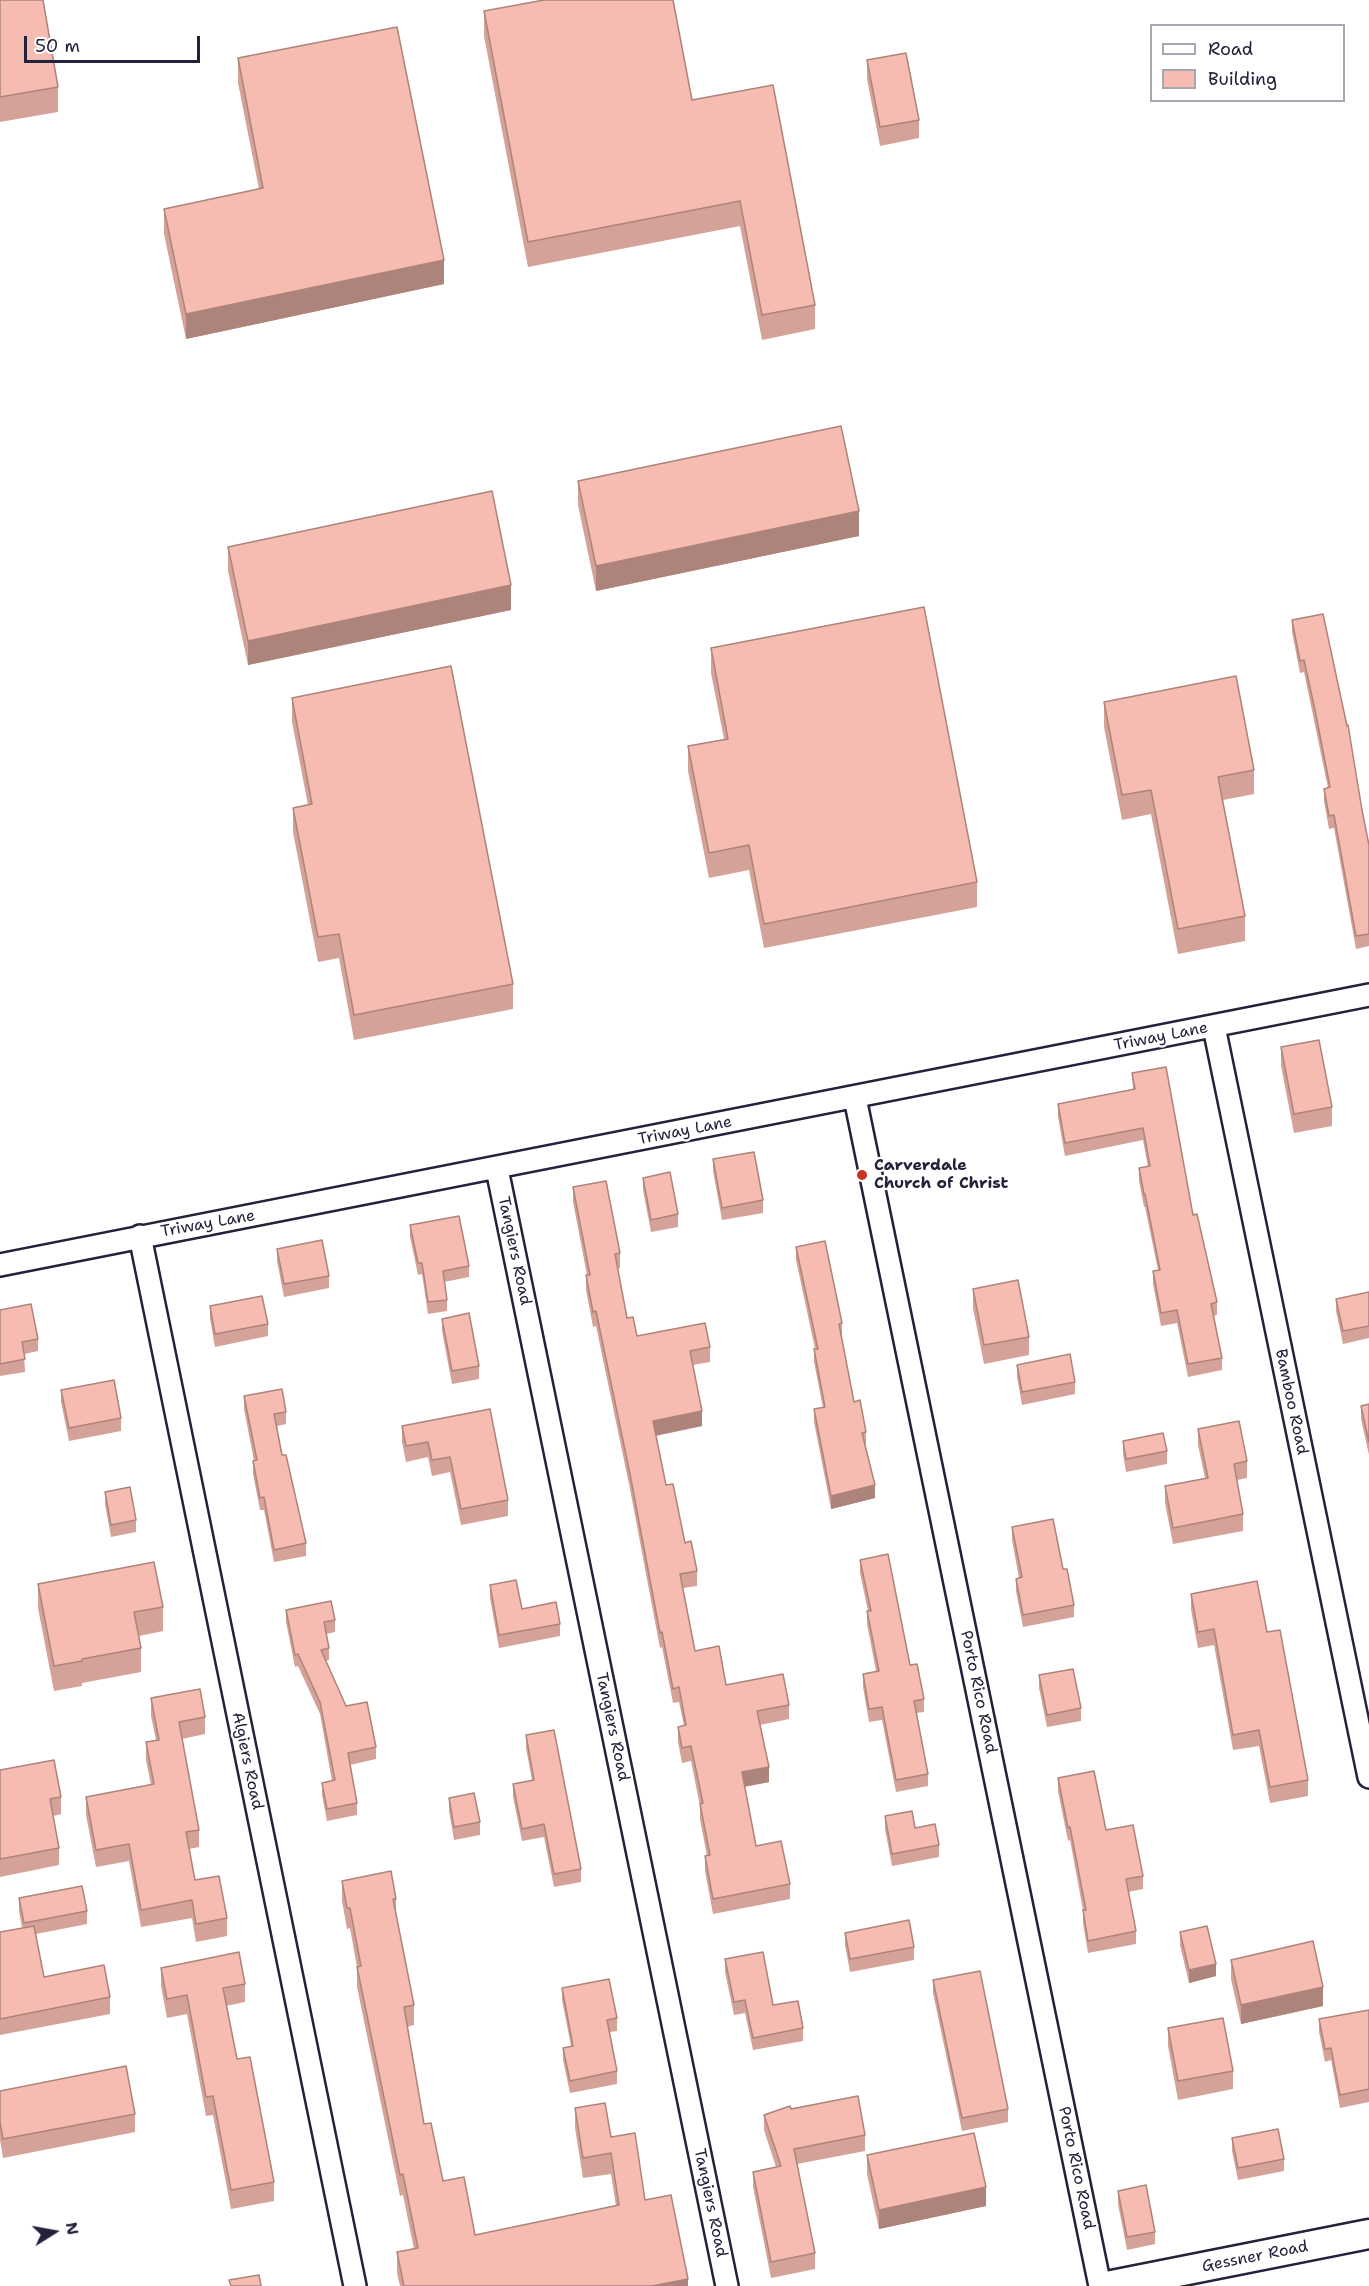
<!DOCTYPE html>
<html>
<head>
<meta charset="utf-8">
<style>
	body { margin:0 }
	#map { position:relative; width:1369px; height:2286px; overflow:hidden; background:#fff; font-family:"Shantell Sans",sans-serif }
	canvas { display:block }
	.legend { position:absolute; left:1150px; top:24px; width:195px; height:78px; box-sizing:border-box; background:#fff; border:2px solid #a7a7b1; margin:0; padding:8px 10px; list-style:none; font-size:18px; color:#22223b }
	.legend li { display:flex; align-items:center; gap:12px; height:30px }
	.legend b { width:30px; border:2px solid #a7a7b1 }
	.north { position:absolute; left:24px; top:2202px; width:60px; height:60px; -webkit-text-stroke:4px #fff; paint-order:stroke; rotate:79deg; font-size:16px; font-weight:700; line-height:24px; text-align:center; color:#22223b }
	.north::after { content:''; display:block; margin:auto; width:21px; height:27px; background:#22223b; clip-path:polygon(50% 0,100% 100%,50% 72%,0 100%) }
	.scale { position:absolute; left:24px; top:36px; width:176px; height:27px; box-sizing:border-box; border:3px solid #22223b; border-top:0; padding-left:8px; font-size:18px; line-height:21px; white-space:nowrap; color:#22223b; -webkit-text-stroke:4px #fff; paint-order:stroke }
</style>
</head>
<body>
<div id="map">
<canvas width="1369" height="2286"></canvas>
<ul class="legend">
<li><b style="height:8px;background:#fff"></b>Road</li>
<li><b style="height:16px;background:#f7bcb1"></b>Building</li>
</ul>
<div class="north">N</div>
<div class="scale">50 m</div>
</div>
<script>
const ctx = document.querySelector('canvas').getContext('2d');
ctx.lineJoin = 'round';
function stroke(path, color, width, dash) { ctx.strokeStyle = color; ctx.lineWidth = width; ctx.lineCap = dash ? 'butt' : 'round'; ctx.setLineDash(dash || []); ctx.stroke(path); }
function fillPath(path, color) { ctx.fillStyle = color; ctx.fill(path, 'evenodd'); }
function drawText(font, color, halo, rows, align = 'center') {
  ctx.font = font + ' "Shantell Sans",sans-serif'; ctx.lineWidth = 4.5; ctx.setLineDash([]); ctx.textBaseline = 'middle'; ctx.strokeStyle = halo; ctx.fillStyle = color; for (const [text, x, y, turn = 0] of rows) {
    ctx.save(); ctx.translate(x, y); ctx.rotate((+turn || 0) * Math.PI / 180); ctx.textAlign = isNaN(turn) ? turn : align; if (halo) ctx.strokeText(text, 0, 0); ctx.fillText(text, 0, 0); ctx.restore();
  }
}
const street = new Path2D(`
	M1214,1027L1369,1777
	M855,1098L1100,2286
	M497,1169L727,2286
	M140,1236L355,2286
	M0,1265L1369,995`);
const secondary = new Path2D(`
	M1107,2286L1369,2234`);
const wall = new Path2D(`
	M0,0L58,87V112L0,122Z
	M484,11L692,100L815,305V329L762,340L740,226L528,267L484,36Z
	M238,58L444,284L186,339L164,234V209L259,189L238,83Z
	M867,60L919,120V138L880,146L867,79Z
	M578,481L859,536L596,591L578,505Z
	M228,547L511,610L248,665L228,571Z
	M1292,620L1362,810L1369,845V946L1356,949L1334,828L1329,829L1324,801V789L1328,788L1304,672L1300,673L1292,632Z
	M711,648L977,882V907L764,948L749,870L709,878L688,771V746L724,739L711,673Z
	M292,698L513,984V1009L354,1040L339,958L318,962L293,832V808L308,805L292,722Z
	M1104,702L1254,770V794L1223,800L1245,916V941L1178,954L1151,814L1122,820L1104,727Z
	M1281,1047L1332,1107V1126L1294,1133L1281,1066Z
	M1132,1073L1193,1215L1217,1302V1315L1214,1316L1222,1358V1370L1188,1377L1177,1323L1161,1326L1153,1284V1271L1158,1270L1145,1207H1144L1139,1181V1168L1148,1167L1143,1140L1065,1156L1058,1117V1104L1133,1090Z
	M713,1159L763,1200V1213L722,1220L713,1171Z
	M643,1178L678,1214V1227L651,1232L643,1190Z
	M573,1187L620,1253V1268L617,1269L627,1318L637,1336L710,1347V1362L693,1365L702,1426L656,1436L666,1485L685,1543L697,1571V1586L683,1588L695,1651L726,1685L789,1705V1719L760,1725L769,1782L745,1787L756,1846L790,1884V1899L713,1914L705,1871V1856H707L700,1819V1806L691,1761L682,1763L678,1742V1727L684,1726L679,1702L673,1703L662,1647L660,1648L630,1489L596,1326L593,1327L586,1290V1275H587L573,1202Z
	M410,1225L469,1266V1277L444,1282L447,1300V1311L428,1314L422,1274L418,1275L410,1237Z
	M796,1247L842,1323V1336H841L854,1402L866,1432V1444L865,1445L875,1498L831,1509L814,1422V1409L823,1408L814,1362V1349H815L796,1260Z
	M277,1249L329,1276V1288L284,1297L277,1261Z
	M973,1289L1029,1337V1355L984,1364L973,1308Z
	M1369,1292V1338L1343,1344L1336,1311V1299Z
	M210,1306L268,1324V1336L215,1347L210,1319Z
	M0,1310L38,1339V1351L24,1354L25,1372L0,1376Z
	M442,1319L479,1366V1379L452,1384L442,1331Z
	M1017,1365L1075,1382V1394L1022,1405L1017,1377Z
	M61,1390L121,1418V1431L69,1441L61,1402Z
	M244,1396L286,1412V1424L277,1426L282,1455L306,1543V1556L274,1562L264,1510H260L253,1474V1461H254L244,1409Z
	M1369,1404V1455L1361,1419V1406Z
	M490,1409L508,1500V1516L461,1525L450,1472L432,1476L428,1457L406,1462L402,1442V1426Z
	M1198,1429L1247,1461V1478L1237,1480L1243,1514V1531L1173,1544L1165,1503V1486L1205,1478L1198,1445Z
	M1123,1441L1167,1451V1464L1126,1472L1123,1454Z
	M105,1492L136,1520V1532L111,1537L105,1504Z
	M1012,1527L1063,1569L1074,1605V1617L1023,1627L1016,1591V1579L1019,1578L1012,1540Z
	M860,1560L910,1665L924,1699V1712L916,1713L928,1774V1786L896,1792L882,1720L869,1722L863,1687V1674L876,1671L867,1624V1611H868L860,1573Z
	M38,1584L163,1607V1631L139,1636L141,1648V1672L82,1683V1686L54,1691L38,1608Z
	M490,1585L522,1609L560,1624V1636L499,1648L490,1598Z
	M1191,1594L1267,1632L1308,1780V1796L1270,1803L1259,1746L1233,1750L1214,1645L1198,1648L1191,1610Z
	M286,1610L335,1620V1632L326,1634L329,1648V1660L326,1661L346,1706L376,1747V1759L350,1765L357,1803V1815L327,1821L322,1795V1783L332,1781L320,1714L298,1666L295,1667L286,1622Z
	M1039,1675L1081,1708V1721L1047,1727L1039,1688Z
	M151,1698L205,1717V1734L182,1739L199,1830V1847L189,1849L195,1880L227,1918V1936L196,1942L192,1918L141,1927L129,1861L96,1867L86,1815V1797L151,1785L146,1760V1742L156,1740L151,1716Z
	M526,1735L581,1869V1882L554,1887L544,1837L522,1841L513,1797V1784L532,1780L526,1748Z
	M0,1770L61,1797V1814L53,1816L59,1848V1865L0,1877Z
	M1058,1778L1106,1830L1143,1876V1889L1128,1892L1136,1931V1944L1088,1953L1083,1923V1910L1070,1840L1068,1841L1058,1791Z
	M449,1798L480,1822V1835L454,1840L449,1811Z
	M885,1816L915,1828L939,1845V1857L892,1866L885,1829Z
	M342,1881L396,1899V1913L414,2005V2025L407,2027L424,2124L443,2181L475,2235L616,2206L611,2174L583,2178L575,2128V2108L611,2137L645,2200L688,2286H400L397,2273V2252L414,2249L403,2195L400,2196L357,1987V1967L350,1928L347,1929L342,1901Z
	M19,1898L87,1911V1924L36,1934L44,1977L110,1997V2014L0,2035V1932L22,1928L19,1911Z
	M1180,1932L1216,1976L1189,1983L1180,1945Z
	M845,1933L914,1947V1960L850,1972L845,1945Z
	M725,1959L773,2005L803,2028V2041L753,2050L745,2013L734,2015L725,1972Z
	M1231,1960L1323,2006L1241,2024L1231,1979Z
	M161,1968L245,1984V2002L226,2006L237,2059L274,2182V2201L231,2209L213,2115L206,2116L187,2014L167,2018L161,1986Z
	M933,1980L1008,2109V2122L962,2131L933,1993Z
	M562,1988L617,2018V2031L610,2032L617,2071V2084L570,2093L563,2060V2048L571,2046L562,2000Z
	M1369,2010V2102L1340,2108L1331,2060L1325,2062L1319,2032V2019Z
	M1168,2028L1233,2071V2089L1178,2100L1168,2046Z
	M0,2091L135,2114V2132L3,2158L0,2140Z
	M791,2109L865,2135V2151L797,2164L815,2253V2269L771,2278L753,2187V2172L776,2167L764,2130V2115Z
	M1232,2138L1284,2159V2171L1238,2180L1232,2151Z
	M867,2155L986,2206L879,2229L867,2174Z
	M1118,2191L1155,2232V2244L1127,2250L1118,2204Z`);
const shadedWall = new Path2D(`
	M444,260V284L186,339V314Z
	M859,511V536L596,591V566Z
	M511,585V610L248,665V641Z
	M702,1411V1426L653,1436V1421Z
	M875,1485V1498L831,1509V1496Z
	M769,1767V1782L742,1787V1772Z
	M1216,1964V1976L1189,1983V1970Z
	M1323,1987V2006L1241,2024V2005Z
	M986,2187V2206L879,2229V2210Z
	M688,2279V2286H652Z`);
const building = new Path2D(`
	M0,0H43L58,87L0,97Z
	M544,0H673L692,100L773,85L815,305L762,315L740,201L528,242L484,11Z
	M397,27L444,260L186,314L164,209L263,188L238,58Z
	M906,53L919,120L880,127L867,60Z
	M841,426L859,511L596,566L578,481Z
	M492,491L511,585L248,641L228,547Z
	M924,607L977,882L764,924L749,845L709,853L688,746L728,739L711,648Z
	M1323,614L1347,726L1348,725L1362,810L1369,845V934L1356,936L1334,815L1329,816L1324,789L1330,787L1315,710L1304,660L1300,661L1292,620Z
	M451,666L513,984L354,1015L339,934L318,937L293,808L312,804L292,698Z
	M1236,676L1254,770L1218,777L1245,916L1178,929L1151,790L1122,795L1104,702Z
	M1319,1040L1332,1107L1294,1114L1281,1047Z
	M1166,1067L1193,1215L1197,1214L1217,1302L1211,1304L1222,1358L1188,1364L1177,1310L1161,1313L1153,1271L1160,1270L1145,1194H1144L1139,1168L1150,1166L1143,1128L1065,1143L1058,1104L1135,1089L1132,1073Z
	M754,1152L763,1200L722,1208L713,1159Z
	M670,1172L678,1214L651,1220L643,1178Z
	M606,1181L620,1253L615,1254L627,1318L633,1317L637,1336L705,1323L710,1347L690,1351L702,1411L653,1421L666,1485L673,1484L685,1543L691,1541L697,1571L680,1574L695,1651L719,1646L726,1685L783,1674L789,1705L757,1711L769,1767L742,1772L756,1846L781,1841L790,1884L713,1899L705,1856L710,1855L700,1804L703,1803L691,1746L682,1748L678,1727L686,1725L679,1687L673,1689L662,1632L660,1633L630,1474L596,1311L593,1312L586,1275H590L573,1187Z
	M459,1216L469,1266L443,1271L447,1300L428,1302L422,1263H418L410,1225Z
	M322,1240L329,1276L284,1284L277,1249Z
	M825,1241L842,1323L839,1324L854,1402L860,1400L866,1432L862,1433L875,1485L831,1496L814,1409L825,1407L814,1349H818L796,1247Z
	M1018,1280L1029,1337L984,1345L973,1289Z
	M1369,1292V1326L1343,1331L1336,1299Z
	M262,1296L268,1324L215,1334L210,1306Z
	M31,1304L38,1339L22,1342L25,1359L0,1364V1310Z
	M469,1313L479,1366L452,1371L442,1319Z
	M1070,1354L1075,1382L1022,1392L1017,1365Z
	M114,1380L121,1418L69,1428L61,1390Z
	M282,1389L286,1412L274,1414L282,1455H286L306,1543L274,1550L264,1497L260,1498L253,1461L257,1460L244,1396Z
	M1369,1404V1442L1361,1406Z
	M490,1409L508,1500L461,1509L450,1457L432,1460L428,1442L406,1446L402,1426Z
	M1239,1421L1247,1461L1234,1464L1243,1514L1173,1528L1165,1486L1208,1478L1198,1429Z
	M1163,1433L1167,1451L1126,1459L1123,1441Z
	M130,1487L136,1520L111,1525L105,1492Z
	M1053,1519L1063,1569H1067L1074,1605L1023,1615L1016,1579L1022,1577L1012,1527Z
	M888,1554L910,1665L917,1664L924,1699L914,1701L928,1774L896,1780L882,1707L869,1709L863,1674L879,1671L867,1611H871L860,1560Z
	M154,1562L163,1607L134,1612L141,1648L82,1659V1661L54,1666L38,1584Z
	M516,1580L522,1609L556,1602L560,1624L499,1635L490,1585Z
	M1257,1581L1267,1632L1280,1630L1308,1780L1270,1787L1259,1730L1233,1735L1214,1629L1198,1632L1191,1594Z
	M331,1601L335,1620L324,1622L329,1648L321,1650L346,1706L367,1702L376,1747L348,1753L357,1803L327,1809L322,1783L335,1780L320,1702L298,1654L295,1655L286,1610Z
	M1073,1669L1081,1708L1047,1715L1039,1675Z
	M200,1689L205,1717L179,1722L199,1830L186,1832L195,1880L219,1876L227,1918L196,1924L192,1900L141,1910L129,1844L96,1850L86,1797L154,1784L146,1742L159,1740L151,1698Z
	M554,1730L581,1869L554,1874L544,1824L522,1829L513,1784L534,1780L526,1735Z
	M54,1760L61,1797L50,1799L59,1848L0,1859V1770Z
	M1094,1771L1106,1830L1133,1825L1143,1876L1126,1879L1136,1931L1088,1941L1083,1910H1086L1070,1827L1068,1828L1058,1778Z
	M474,1793L480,1822L454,1827L449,1798Z
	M912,1811L915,1828L935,1824L939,1845L892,1854L885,1816Z
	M391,1871L396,1899H393L414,2005L404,2007L424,2124L431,2123L443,2181L464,2177L475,2235L619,2205L611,2153L583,2158L575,2108L605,2103L611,2137L635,2133L645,2200L671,2195L688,2279L652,2286H404L397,2252L418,2248L403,2174L400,2175L357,1967L361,1966L350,1908H347L342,1881Z
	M82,1886L87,1911L24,1923L19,1898Z
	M909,1920L914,1947L850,1959L845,1933Z
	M34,1926L44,1977L104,1965L110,1997L0,2019V1932Z
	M1207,1926L1216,1964L1189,1970L1180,1932Z
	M1313,1941L1323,1987L1241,2005L1231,1960Z
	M239,1952L245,1984L223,1988L237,2059L250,2057L274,2182L231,2190L213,2096L206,2097L187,1995L167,1999L161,1968Z
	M763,1952L773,2005L798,2001L803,2028L753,2038L745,2000L734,2002L725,1959Z
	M980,1971L1008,2109L962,2118L933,1980Z
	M609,1979L617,2018L607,2020L617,2071L570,2081L563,2048L573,2046L562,1988Z
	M1369,2010V2089L1340,2095L1331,2048L1325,2049L1319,2019Z
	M1223,2018L1233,2071L1178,2081L1168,2028Z
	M126,2066L135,2114L3,2139L0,2122V2091Z
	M858,2096L865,2135L794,2149L815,2253L771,2262L753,2172L781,2166L764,2115L790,2106L791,2109Z
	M1278,2129L1284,2159L1238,2168L1232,2138Z
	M974,2133L986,2187L879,2210L867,2155Z
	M1146,2185L1155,2232L1127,2237L1118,2191Z
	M259,2275L261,2286H231L229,2280Z`);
const markers = [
	[862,1175,6,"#c8321e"]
];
const streetNames = [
	["Triway Lane",1161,1037,-11],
	["Triway Lane",685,1131,-11],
	["Triway Lane",208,1224,-10],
	["Tangiers Road",514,1251,78],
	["Bamboo Road",1291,1402,78],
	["Porto Rico Road",978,1692,78],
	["Tangiers Road",612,1727,78],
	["Algiers Road",247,1761,78],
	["Porto Rico Road",1076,2168,78],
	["Tangiers Road",710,2203,78],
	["Gessner Road",1255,2257,-11]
];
const poiNames = [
	["Carverdale",874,1166],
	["Church of Christ",874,1184]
];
stroke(street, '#22223b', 26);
stroke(secondary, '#22223b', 33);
stroke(street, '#fff', 21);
stroke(secondary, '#fff', 28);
fillPath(wall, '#d4a298');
fillPath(shadedWall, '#ad847c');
fillPath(building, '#f7bcb1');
stroke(building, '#ad847c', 1.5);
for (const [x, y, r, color] of markers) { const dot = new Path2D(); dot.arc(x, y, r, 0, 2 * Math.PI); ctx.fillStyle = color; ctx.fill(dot); stroke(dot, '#fff', 2); }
drawText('16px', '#22223b', '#fff', streetNames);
drawText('bold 16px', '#22223b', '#fff', poiNames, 'left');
</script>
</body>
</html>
